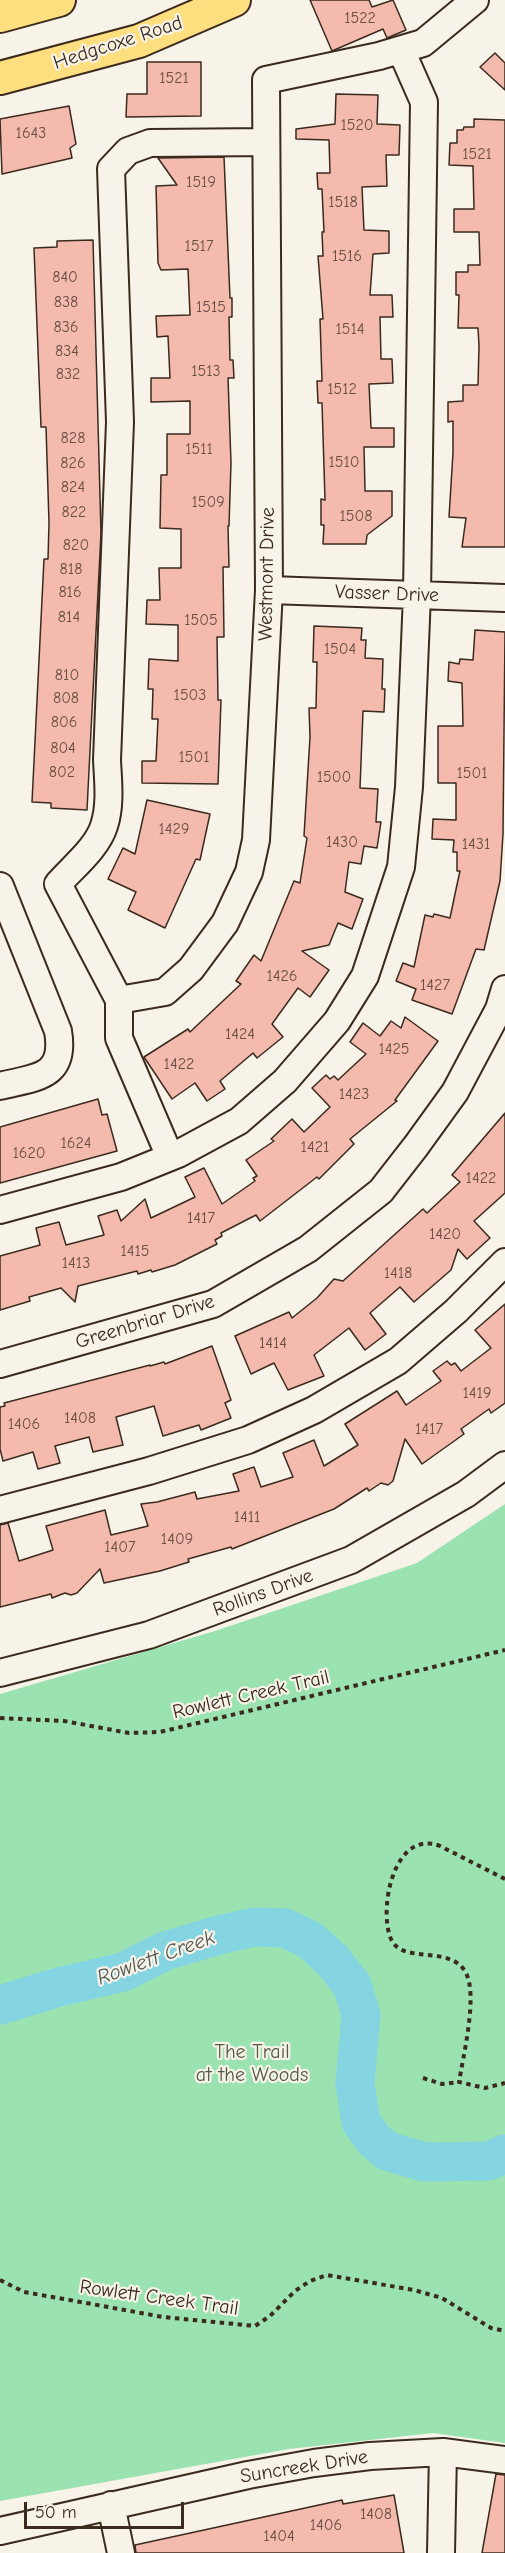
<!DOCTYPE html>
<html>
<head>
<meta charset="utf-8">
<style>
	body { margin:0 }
	#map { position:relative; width:505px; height:2553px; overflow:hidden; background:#f7f3e8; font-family:"Comic Neue",sans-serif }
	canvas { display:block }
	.scale { position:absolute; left:24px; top:2502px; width:160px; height:27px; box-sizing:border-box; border:3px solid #3b2a1e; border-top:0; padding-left:8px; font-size:18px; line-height:21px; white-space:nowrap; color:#3b2a1e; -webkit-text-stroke:4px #f7f3e8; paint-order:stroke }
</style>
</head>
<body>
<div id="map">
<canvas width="505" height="2553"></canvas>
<div class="scale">50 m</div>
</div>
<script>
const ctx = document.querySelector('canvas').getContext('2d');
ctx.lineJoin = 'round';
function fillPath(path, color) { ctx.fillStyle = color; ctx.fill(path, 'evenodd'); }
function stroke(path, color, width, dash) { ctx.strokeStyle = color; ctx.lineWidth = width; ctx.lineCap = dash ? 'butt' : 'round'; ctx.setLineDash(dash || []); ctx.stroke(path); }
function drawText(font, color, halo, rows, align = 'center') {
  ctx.font = font + ' "Comic Neue",sans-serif'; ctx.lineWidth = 4.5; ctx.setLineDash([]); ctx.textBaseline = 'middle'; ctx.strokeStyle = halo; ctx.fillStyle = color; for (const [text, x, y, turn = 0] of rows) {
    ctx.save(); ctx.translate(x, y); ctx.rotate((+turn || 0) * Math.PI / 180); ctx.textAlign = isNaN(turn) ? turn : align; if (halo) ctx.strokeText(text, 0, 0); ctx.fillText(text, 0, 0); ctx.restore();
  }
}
const green = new Path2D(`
	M505,1504V2443L433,2433L289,2449L0,2501V1694L215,1631L417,1563Z`);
const river = new Path2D(`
	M0,2005L59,1987L123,1972L165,1951L219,1935L254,1927L285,1928L310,1940L333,1961L352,1985L361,2015L355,2084L361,2122L373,2139L387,2151L424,2162L488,2161L505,2154`);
const building = new Path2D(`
	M310,0H369L372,7L393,0L406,30L387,38L383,29L332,51Z
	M495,53L505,63V90L480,67Z
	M147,62H201V116L126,117L127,94H147Z
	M336,94L378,95L377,124L400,125L399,155H386L387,186L362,187L364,230L389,231V253L373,254L370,295H392L393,317H380L381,359H392L393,383L369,384L371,428H394V447H364L365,491H392V516L367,535L366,544H323L324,525H321V499L325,500L322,403H318L317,381H322L320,319H323L318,256H323L322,232H324L322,189H318L317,173H330L329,140L296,139V129L335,124Z
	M69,106L76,144L70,148L72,158L2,174L0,119Z
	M474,119L505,120V547H462L466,518L449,517L453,453V421L448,422V402L463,401V385H478L479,346L478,328H458L459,295H456V272H468V265H480L479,232H454V209H474L473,166L449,165L450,143H457V130H463L464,127H474Z
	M224,157L230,298H232V317H229L230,360H233L234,378H228L231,463L229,526H228L229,567H223L224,637H217L218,700H221L218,784L142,783V761H156L158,719H152L153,689H148L149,659L178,661V625L146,624L147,600H160L159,568H181V529L160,528L161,475H167V434H190V401L151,402V378H170L168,336L157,337L156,316L190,315L188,269L161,270L158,263L156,186L177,185L158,158Z
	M93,240L101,533L87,810L51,808V803L32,802L44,559H48L49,523L46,427H41L34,248L57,247V241Z
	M314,626L362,628L361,640H366L365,658L383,659L382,689H385L384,712L363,711L360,788L378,789L376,822H381L377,848L364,846L361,864L349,862L345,892L363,899L352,929L338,923L329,945L302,951L329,970L310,997L298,988L272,1024L283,1037L257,1058L253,1053L220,1081L225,1089L207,1101L195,1083L172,1099L144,1057L188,1029L190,1032L241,984L236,981L254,955L261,961L294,881L300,883L307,838L304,836L310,737L309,708H316L317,662H313Z
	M475,630L505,632L503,834L500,881L484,950L476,949L452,1014L412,1000L416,989L396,981L403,963L414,967L425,915L433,917L434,914L450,918L455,894L460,871H457V852H453L454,840L432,839L433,819L456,820V783H438V726H463L462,683L448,681L449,662L459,664L460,659L473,660Z
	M147,800L210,814L200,860L196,859L165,928L128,910L136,892L108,879L123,848L135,854Z
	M405,1017L438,1041L395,1100L397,1101L350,1139L354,1144L319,1179L317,1177L260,1221L256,1215L221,1233L222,1236L215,1240L217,1244L175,1265L152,1272L151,1270L138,1274L137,1271L78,1286L75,1302L61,1288L29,1297L30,1301L0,1310V1256L40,1245L36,1228L59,1222L66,1245L104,1235L98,1216L117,1210L121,1221L145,1199L151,1218L195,1197L185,1177L204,1168L222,1204L255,1181L253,1178L257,1176L246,1160L274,1141L271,1139L292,1119L304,1132L330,1107L312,1088L326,1075L330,1079L334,1076L338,1080L366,1054L350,1042L363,1023L380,1036L391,1021L401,1028Z
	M98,1099L102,1115L107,1114L117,1151L0,1183V1127Z
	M505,1113V1193L474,1221L490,1238L467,1259L458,1249L451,1270L414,1302L400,1287L370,1313L386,1334L365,1350L349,1328L314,1355L324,1376L288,1390L274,1363L251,1374L235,1336L289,1312L292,1318L317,1298L334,1279L343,1281L423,1209L427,1213L460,1182L452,1175Z
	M505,1304V1403L491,1413L489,1409L461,1429L464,1434L422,1464L405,1439L393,1481L388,1485L381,1483L369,1491L367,1488L334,1509L232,1549L231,1547L188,1559L189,1562L160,1571L104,1583L100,1569L77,1593L71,1595L65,1593L52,1598L51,1594L0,1607V1525L8,1523L19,1561L53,1550L46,1526L105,1510L111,1535L148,1526L141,1504L157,1502L195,1492L197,1499L239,1491L233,1474L254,1467L261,1487L293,1477L283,1453L314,1440L324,1466L358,1445L345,1424L397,1391L406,1405L441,1381L433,1371L447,1361L451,1365L455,1363L461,1371L491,1348L475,1330Z
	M212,1346L231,1400L225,1403L231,1418L201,1430L199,1425L163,1436L154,1406L116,1417L123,1445L93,1452L89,1437L55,1446L60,1463L38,1469L33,1452L3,1461L0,1449V1407L5,1406L4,1403L150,1365V1366L164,1362L165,1364Z
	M496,2474L505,2475V2553H482Z
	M394,2495L404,2553H136L135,2545L342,2500L343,2504Z`);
const path = new Path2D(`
	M0,1718L64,1721L129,1733L160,1732L505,1650
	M505,1879L440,1846C394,1828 378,1909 391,1939C402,1965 451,1944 466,1973C478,1996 463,2057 459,2082L485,2088L505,2083
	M423,2078L442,2084L459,2082
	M0,2280L24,2292L64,2299L163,2317L255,2326L270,2316L295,2291L310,2281L327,2275L414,2290L442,2298L491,2328L505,2331`);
const minor = new Path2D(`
	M269,590L505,598
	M0,886L58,1031C66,1078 36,1077 0,1086
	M119,1000L165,992L191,969L225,923L249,872L256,840L269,590L266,80L379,56L423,43L475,0
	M170,1157L119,1038V1000L58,884C73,867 97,848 104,826C111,805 108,781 107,760L120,422L111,169L128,151L150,143L266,142
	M0,1210L121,1177L178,1154L239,1121L285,1081L337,1021L365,976L401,867L409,787L417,595L424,102L401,50
	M0,1364L213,1304L308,1249L381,1191L416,1146L455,1092L499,1009L505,989
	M0,1510L149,1471L248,1440L314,1410L398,1361L456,1311L505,1262
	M0,1673L149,1635L351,1560L466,1494L505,1465
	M111,2505L121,2553
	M0,2531L248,2475L314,2463L370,2456L443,2452L505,2460
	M441,2553L443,2452`);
const major = new Path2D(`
	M0,16L59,0
	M0,78L139,41L234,0`);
const numberNames = [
	["1522",360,18],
	["1521",174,78],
	["1520",357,125],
	["1643",31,133],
	["1521",477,154],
	["1519",201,182],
	["1518",343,202],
	["1517",199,246],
	["1516",347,256],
	["840",65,277],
	["838",66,302],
	["1515",211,307],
	["836",66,327],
	["1514",350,329],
	["834",67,351],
	["1513",206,371],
	["832",68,374],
	["1512",342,389],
	["828",73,438],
	["1511",199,449],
	["1510",344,462],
	["826",73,463],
	["824",73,487],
	["1509",208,502],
	["822",74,512],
	["1508",356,516],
	["820",76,545],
	["818",71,569],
	["816",70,592],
	["814",69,617],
	["1505",201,620],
	["1504",340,649],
	["810",67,675],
	["1503",190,695],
	["808",66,698],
	["806",64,722],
	["804",63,748],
	["1501",194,757],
	["802",62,772],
	["1501",472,773],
	["1500",334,777],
	["1429",174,829],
	["1430",342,842],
	["1431",476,844],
	["1426",282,976],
	["1427",435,985],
	["1424",240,1034],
	["1425",394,1049],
	["1422",179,1064],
	["1423",354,1094],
	["1624",76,1143],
	["1421",315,1147],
	["1620",29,1153],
	["1422",481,1178],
	["1417",201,1218],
	["1420",445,1234],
	["1415",135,1251],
	["1413",76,1263],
	["1418",398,1273],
	["1414",273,1343],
	["1419",477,1393],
	["1408",80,1418],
	["1406",24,1424],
	["1417",429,1429],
	["1411",247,1517],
	["1409",177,1539],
	["1407",120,1547],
	["1408",376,2514],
	["1406",326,2525],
	["1404",279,2536]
];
const streetNames = [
	["Hedgcoxe Road",118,43,-18],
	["Westmont Drive",267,574,-89],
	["Vasser Drive",387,594,2],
	["Greenbriar Drive",145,1322,-17],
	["Rollins Drive",263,1593,-20],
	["Rowlett Creek Trail",251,1695,-13],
	["Rowlett Creek Trail",159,2298,8],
	["Suncreek Drive",304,2467,-9]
];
const parkNames = [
	["The Trail",252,2052],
	["at the Woods",252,2075]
];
const waterNames = [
	["Rowlett Creek",156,1958,-20]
];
fillPath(green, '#9be2b1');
stroke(river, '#85d4e1', 39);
fillPath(building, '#f4baad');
stroke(building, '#3b2a1e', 1.5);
stroke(minor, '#3b2a1e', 30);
stroke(major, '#3b2a1e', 36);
stroke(path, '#3b2a1e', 4, [4.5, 4.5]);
stroke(minor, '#f7f3e8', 26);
stroke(major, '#fedf80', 32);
drawText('16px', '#694e42', null, numberNames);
drawText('20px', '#3b2a1e', '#f7f3e8', streetNames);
drawText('20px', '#535843', '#f7f3e8', parkNames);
drawText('italic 21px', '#4e544f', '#f7f3e8', waterNames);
</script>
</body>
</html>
